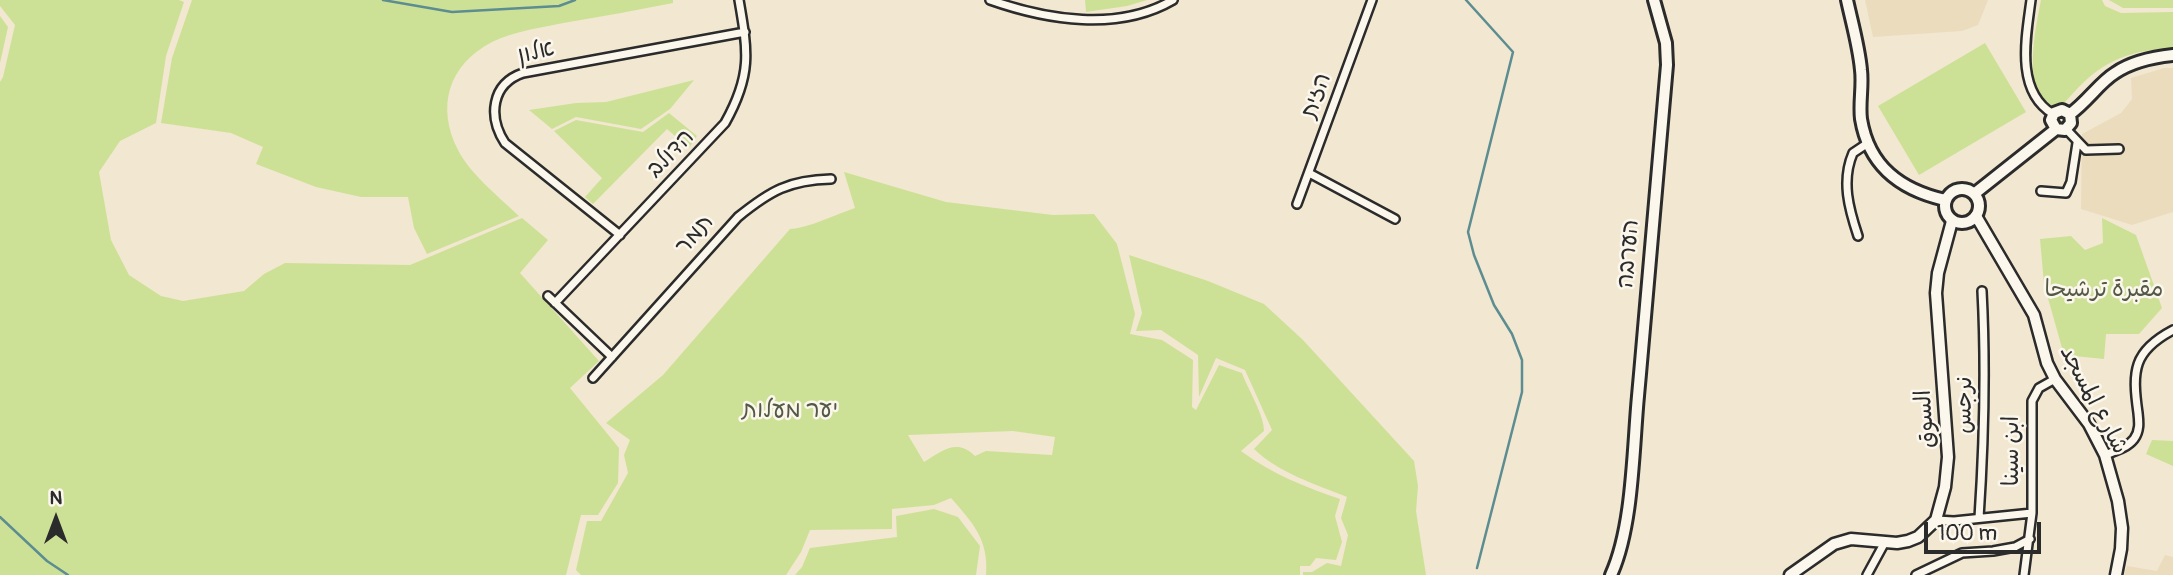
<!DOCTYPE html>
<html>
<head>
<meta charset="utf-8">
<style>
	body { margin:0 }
	#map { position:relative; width:2173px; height:575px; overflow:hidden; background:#f2e7d1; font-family:Pangolin,sans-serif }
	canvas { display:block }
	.north { position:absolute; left:21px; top:484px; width:70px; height:70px; -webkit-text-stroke:5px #fbf7ec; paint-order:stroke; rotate:0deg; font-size:19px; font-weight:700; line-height:28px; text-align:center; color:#2b2b2b }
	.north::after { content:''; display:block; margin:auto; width:24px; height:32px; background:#2b2b2b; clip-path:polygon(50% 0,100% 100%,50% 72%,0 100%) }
	.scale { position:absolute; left:1924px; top:522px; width:117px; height:32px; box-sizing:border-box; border:4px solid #2b2b2b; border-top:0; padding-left:9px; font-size:21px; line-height:24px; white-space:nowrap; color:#2b2b2b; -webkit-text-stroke:5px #fbf7ec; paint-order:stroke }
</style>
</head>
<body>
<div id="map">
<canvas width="2173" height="575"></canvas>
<div class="north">N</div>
<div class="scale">100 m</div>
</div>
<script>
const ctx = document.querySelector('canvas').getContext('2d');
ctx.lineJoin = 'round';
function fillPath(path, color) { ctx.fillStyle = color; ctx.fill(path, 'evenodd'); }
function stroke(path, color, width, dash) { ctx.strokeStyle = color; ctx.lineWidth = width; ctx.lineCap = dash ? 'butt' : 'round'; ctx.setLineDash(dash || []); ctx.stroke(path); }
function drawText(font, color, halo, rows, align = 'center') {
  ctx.font = font + ' Pangolin,"Playpen Sans Arabic","Playpen Sans Hebrew",sans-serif'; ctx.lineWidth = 5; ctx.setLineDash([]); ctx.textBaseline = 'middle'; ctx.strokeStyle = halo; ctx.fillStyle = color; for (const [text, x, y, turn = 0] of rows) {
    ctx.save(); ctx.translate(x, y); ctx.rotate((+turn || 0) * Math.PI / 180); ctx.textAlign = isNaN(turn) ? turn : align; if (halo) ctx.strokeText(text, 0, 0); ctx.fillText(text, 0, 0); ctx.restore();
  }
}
const built = new Path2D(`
	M1865,0H1988L1978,25L1962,31L1873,37Z
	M2164,68H2173V212L2132,225L2081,209L2082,134L2121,113L2132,99L2131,78Z
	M2165,555L2173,557V575H2124L2127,566L2157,571Z`);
const green = new Path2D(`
	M0,0H179L184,2L166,56L156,123L120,141L99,172L111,240L129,275L161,296L183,301L244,291L264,274L285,263L410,265L522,218L548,240L520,273L599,361L570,388L619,448L618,483L598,515H581L566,575H0V82L3,77L15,25L0,6Z
	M192,0H673V3C638,10 604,16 569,22C544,27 514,31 492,42C448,65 436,107 458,150C471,175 499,197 519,216L427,254L414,228L408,197H361L316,187L256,164L263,147L231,133L161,123L172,58Z
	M1085,0H1147L1127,6L1086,12Z
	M2041,0H2102L2105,6L2121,13L2173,12V48C2137,50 2110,57 2083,83C2073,92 2064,106 2051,112C2022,90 2035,31 2041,0Z
	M2109,0H2173V8H2123Z
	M0,16L8,27L0,63Z
	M1985,43L2026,112L1919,175L1878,106Z
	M694,80L670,109L641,129L576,117L552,129L529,110L576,103L606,102Z
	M669,113L697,136L689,148L667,129L593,204L585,197L602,178L554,131L576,120L643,132Z
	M844,172L946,202L1053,215L1094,214L1117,244L1135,314L1130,334L1162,340L1193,360L1192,407L1196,410L1219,365L1242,373C1248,390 1264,414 1264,431L1241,451C1272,474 1305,487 1340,499L1335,516L1342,542L1336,560L1316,558L1310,566H1300V575H986C989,540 973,523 951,498L934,505L892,509V529L810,530L801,552L786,575H581L576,570L587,521H601L628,473L624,455L630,440L606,423L663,375L790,229C806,229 837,214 855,208ZM1013,431L1055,437L1052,455L986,451L975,456C956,438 943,451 924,462L908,435Z
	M2102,218L2136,235L2162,308L2139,334H2106L2104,359L2064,355L2044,284L2040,239L2071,236L2085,250L2103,243Z
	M1129,255L1208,281L1264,304L1303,340L1414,461L1418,486L1416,511L1426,575H1303V572H1312L1327,563L1341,566L1348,535L1341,518L1347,497C1315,484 1279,473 1254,449L1272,430L1245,370L1216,358L1199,397L1198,355L1161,330L1136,331L1142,313Z
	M2152,440L2173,441V466L2146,454Z
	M934,509L958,517L980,546L976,575H795L802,567L810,548L897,537L896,516Z`);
const stream = new Path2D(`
	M383,0L452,12L559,6L575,0
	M1466,0L1513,52L1468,232L1474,255L1494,305L1512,334L1522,360V392L1477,568
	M0,517L47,561L68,575`);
const minor = new Path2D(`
	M990,0C1047,20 1118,32 1173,0
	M2031,0C2026,38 2015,91 2053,114
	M2066,129L2086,150L2119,149
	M1309,173L1395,219
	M2041,191L2066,193L2071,182L2077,143
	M1297,204L1372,0
	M620,235L505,143C488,117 491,84 523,73L745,32
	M1858,236C1849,209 1841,181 1853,153L1868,143
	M548,296L612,357
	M555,303L725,123C752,75 748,52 739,0
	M593,378L738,217C770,191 789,180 831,179
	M2105,455C2115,451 2127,448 2134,439C2140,431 2139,422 2138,413C2132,371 2133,351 2173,330
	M1979,518C1984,443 1986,367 1982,291
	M1936,520L1954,521L2032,513
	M1867,575L1885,542
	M1916,575L1962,553L1993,551L2015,547L2030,539
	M2024,575L2032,513V401L2039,388L2055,379`);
const tertiary = new Path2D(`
	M1976,216L2034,315L2047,363L2055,379L2089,424L2105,455L2118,501L2122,528L2121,549L2116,575
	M1790,575L1834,544L1851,539L1897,543L1908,541L1918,537L1936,520L1945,487L1948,457L1936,293L1938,273L1952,221`);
const secondary = new Path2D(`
	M1847,0C1852,23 1859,47 1861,70C1863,86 1859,103 1861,119C1869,167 1901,190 1945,200
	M2070,114C2087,102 2100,82 2115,73C2131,62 2154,57 2173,55
	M2056,129L2051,120L2054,113L2062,110L2070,114
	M1945 206a17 17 0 1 1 34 0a17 17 0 1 1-34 0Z
	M1974,194L2056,129L2065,130L2071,123L2070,114
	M1611,575C1633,527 1633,449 1638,396C1648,286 1657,176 1667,65L1666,43L1654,0`);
const streetNames = [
	["אלון",536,53,-13],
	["הזית",1317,96,-70],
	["הדולב",671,154,-46],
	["תמר",695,235,-48],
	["הערבה",1629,254,-85],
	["شارع المسجد",2093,400,62],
	["نرجس",1965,405,-89],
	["السوق",1926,419,-94],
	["ابن سينا",2012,451,-90]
];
const parkNames = [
	["مقبرة ترشيحا",2104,290],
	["יער מעלות",790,411]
];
fillPath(built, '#ecdcbe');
fillPath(green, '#cde196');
stroke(stream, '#5c8d91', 2.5);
stroke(minor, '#2b2b2b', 12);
stroke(tertiary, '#2b2b2b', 15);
stroke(secondary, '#2b2b2b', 16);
stroke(minor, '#fbf7ec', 7);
stroke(tertiary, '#fbf7ec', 10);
stroke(secondary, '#fbf7ec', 10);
drawText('23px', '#2b2b2b', '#fbf7ec', streetNames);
drawText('23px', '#545846', '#fbf7ec', parkNames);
</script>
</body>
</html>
